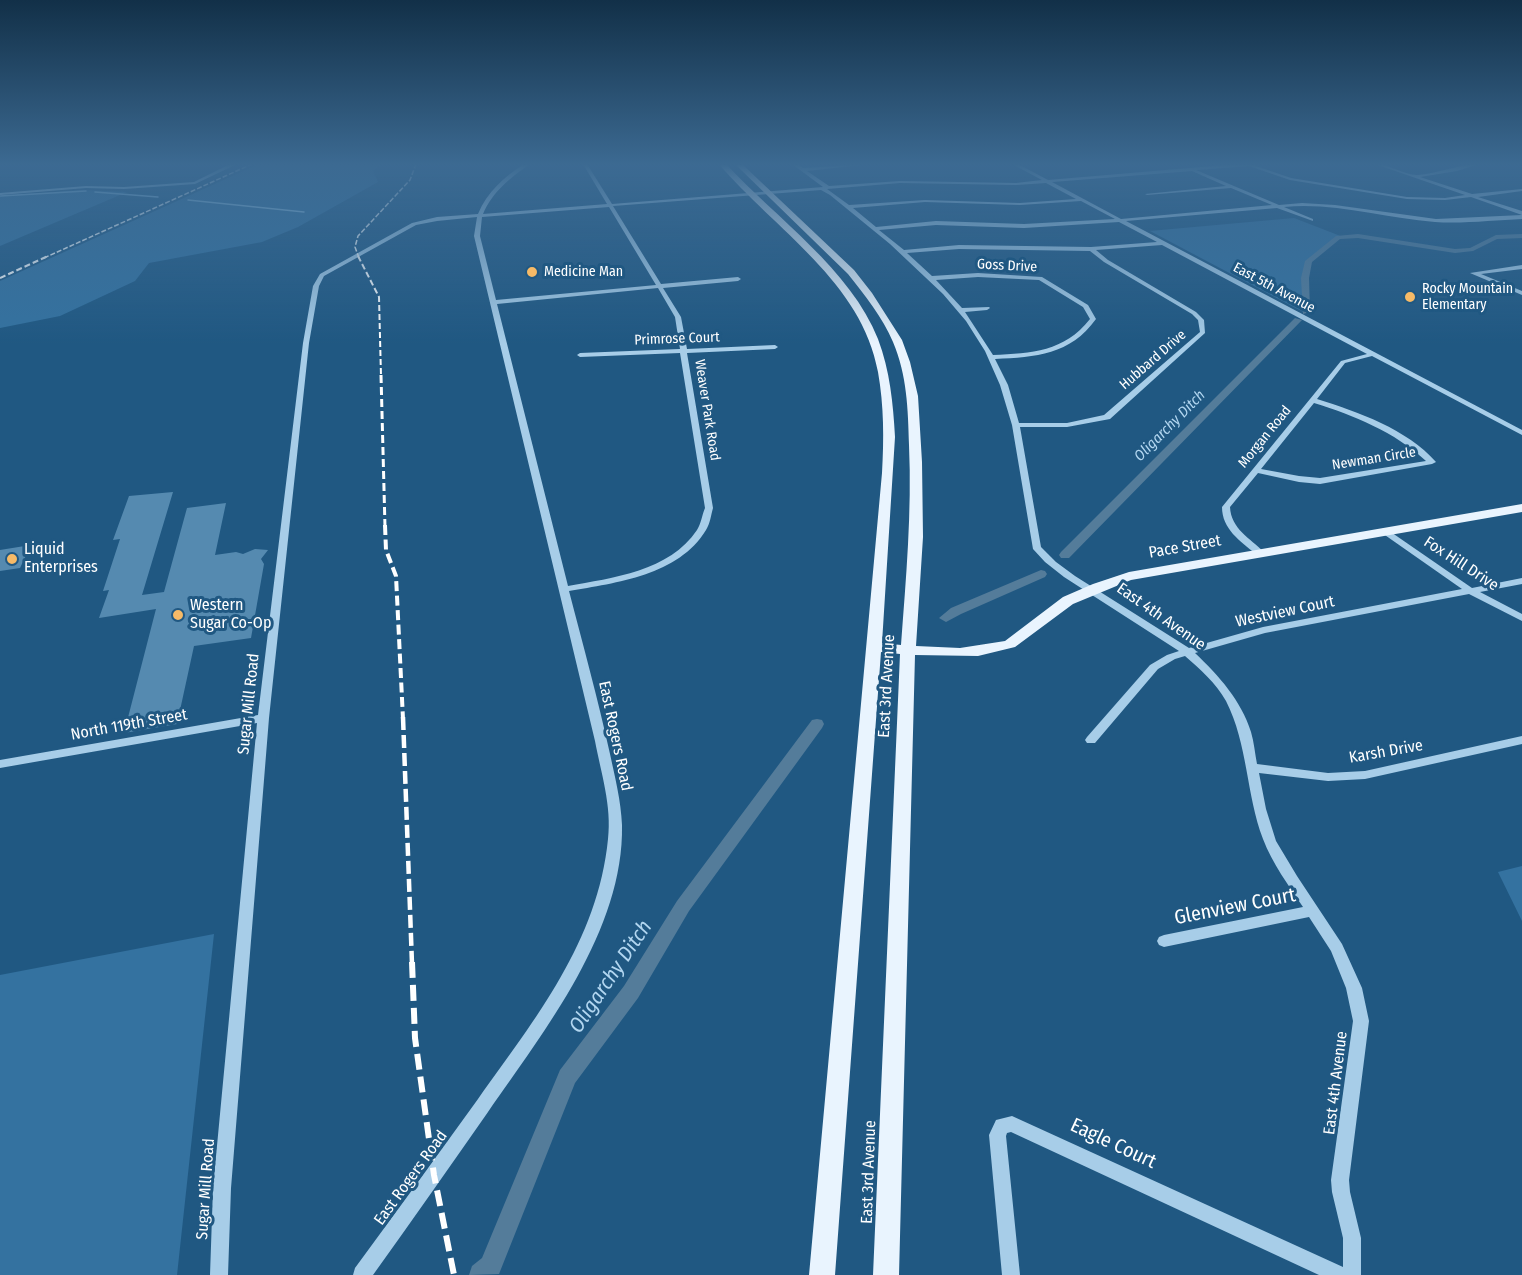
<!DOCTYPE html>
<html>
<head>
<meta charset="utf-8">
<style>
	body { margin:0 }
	canvas { display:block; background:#205882 }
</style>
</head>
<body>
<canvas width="1522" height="1275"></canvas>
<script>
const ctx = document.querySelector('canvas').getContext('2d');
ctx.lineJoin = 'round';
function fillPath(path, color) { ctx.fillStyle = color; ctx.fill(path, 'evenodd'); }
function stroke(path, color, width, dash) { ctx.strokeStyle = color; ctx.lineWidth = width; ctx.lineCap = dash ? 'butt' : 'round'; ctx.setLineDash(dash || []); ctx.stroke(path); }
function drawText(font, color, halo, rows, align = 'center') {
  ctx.font = font + ' "Fira Sans Condensed",sans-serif'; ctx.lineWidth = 6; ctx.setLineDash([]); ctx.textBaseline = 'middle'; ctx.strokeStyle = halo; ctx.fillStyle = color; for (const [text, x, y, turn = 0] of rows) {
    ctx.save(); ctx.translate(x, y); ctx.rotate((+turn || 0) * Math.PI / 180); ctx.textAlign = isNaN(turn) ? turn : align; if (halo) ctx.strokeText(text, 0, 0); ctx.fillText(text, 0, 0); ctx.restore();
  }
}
const green = new Path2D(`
	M259,164H381L373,171L378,182L298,227L262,242L149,263L135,281L60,316L0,328V281Z
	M82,190L127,192L0,246V196Z
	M1294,218L1343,237H1338L1309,261L1305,278V313L1150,231Z
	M1522,866V921L1498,872Z
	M214,934L177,1275H0V975Z`);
const stream = new Path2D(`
	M95,192L158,197
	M0,196L86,191
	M188,200L304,212`);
const canal = new Path2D(`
	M1358,234L1455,249L1470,248L1496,235L1522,234V238L1497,239L1473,251L1455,253L1358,238L1340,239L1312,262L1309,278L1310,312L1303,314L1301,278L1305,261L1336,236Z
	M1295,318L1302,320L1069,558H1061L1059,555L1061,552Z
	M1041,570L1045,571L1047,574L1045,577L961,614L946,622L939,618L951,608Z
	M817,719L822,720L824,724L822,728L689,911L638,998L575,1083L499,1274L469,1275L472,1266L482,1258L560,1070L624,986L677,901L812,720Z`);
const building = new Path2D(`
	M173,492L142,595L164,592L187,508L226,503L215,555L236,552L243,554L255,549L268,550L261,559L264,564L251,638L194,646L177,724L124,733L156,609L99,618L109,590L103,591L120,539L113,540L129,496Z
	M31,545L20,568L0,571V550Z`);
const minor = new Path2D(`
	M230,164H237L195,184L124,189L86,188L0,195V193L86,186L124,187L194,182Z
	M524,164H530C510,178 493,191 483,214L607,204L583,164H587L612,204L823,187L792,164H798L803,168L870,164L807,171L829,186L900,181L1016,183L1042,180L1012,164H1018L1048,180L1236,164H1260L1256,166L1291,178L1407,197L1445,198L1465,195L1375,164C1389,164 1404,175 1417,175C1438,174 1458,164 1479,164L1457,171L1420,177L1472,194L1522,189V191L1478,197L1522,211V215L1471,197L1445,200L1407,199L1290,180L1249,166L1196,170L1279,205L1302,203L1335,205L1436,219L1522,215V219C1495,220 1462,224 1435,222C1384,218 1335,202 1284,207L1313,219V221L1277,208L1126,221L1522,430V435L1372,356L1345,363L1317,399C1358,412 1407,429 1436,462L1432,464L1320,484L1299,482L1258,473L1230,507C1231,529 1250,538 1264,552L1262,554H1256C1240,541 1222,529 1222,507L1341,361L1367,354L1162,245L1096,250L1108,260L1196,312L1204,320L1205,333L1110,419L1067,427H1020L1041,547L1056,562L1075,576L1189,648L1263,627L1462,589L1382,533L1380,531L1382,529L1385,528L1472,588L1522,578V584L1480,592L1522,614V621L1469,594L1265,633L1195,653C1219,676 1241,700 1251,732C1254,742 1255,754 1257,764L1328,773L1365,771L1522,736V744L1365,779L1328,781L1259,773L1266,809L1276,841L1297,876L1342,944L1362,988L1369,1021L1349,1180L1350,1192L1361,1238V1275H1319L1011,1132L1007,1133L1006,1136L1020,1275H1002L989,1135L996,1120L1012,1116L1343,1267V1238L1332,1192L1331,1180L1353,1021L1346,988L1331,951L1309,917L1164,947L1159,945L1157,941L1159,937L1164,935L1303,907C1289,886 1272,863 1263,839C1246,794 1248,744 1226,701C1216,683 1200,669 1185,656L1175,659L1158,669L1095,743H1087L1085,740L1087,737L1150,665L1167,655L1179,651L1064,577L1045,562L1033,549L1012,425L1000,385L985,351L966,321L943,294L890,244L830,195L821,190L613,206L661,284L738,277L741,279L738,281L663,288L681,317L687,349L775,345L778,347L775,349L687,353L713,508C711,515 710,524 706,530C679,575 616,583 569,591C583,645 598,699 610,754C615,777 621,801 622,825C624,930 545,1030 488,1112C450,1166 412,1221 373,1275H353L355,1268C396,1212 437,1156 478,1099C535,1019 598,941 608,839C612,806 601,773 595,741L474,236L477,217L437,221L416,225L324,276L319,286L309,343L269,718L231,1188L228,1275H210L213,1188L257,723L0,768V760L258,715L303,343L313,286L320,274L412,223L437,217L478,214C487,192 504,177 524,164ZM1192,171L1226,186L1145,194L1147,195L1231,188L1272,205L1121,219L1052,182ZM900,183L1016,185L1046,183L1076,199L1020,203L925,200L849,205L827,189ZM1081,201L1115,219L1024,224L936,221L876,227L853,208L925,202L1020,205ZM609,207L656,285L496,300L480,236L482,217ZM1119,222L1157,242L1091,247L959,245L904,250L879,230L936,225L1024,228ZM959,249L1090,251L1104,262L1192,314L1198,320L1200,332L1104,415L1067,423H1019L1008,385L995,359C1036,357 1070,355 1096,319L1088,305L1042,277L978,273L932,276L907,253ZM978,277L1039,280L1083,307L1090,319C1064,352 1032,353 993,355L965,312L987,310L990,308L989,307L962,308L936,280ZM658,288L675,317L680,349L580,353L577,355L580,357L680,353L705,508C702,515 701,524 697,530C670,571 612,578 568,586L497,304ZM1314,403C1353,415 1395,432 1426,461L1320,478L1299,476L1261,469Z
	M1522,265V269L1481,274L1522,291V295L1470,273Z`);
const major = new Path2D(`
	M719,164H726C776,218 851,270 878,339C890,371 893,403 895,437L882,643L901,645C906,578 912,512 909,445C908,409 907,375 893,342C883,318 864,294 848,274L735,164H742L854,270L872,293L902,340L910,362L918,396L922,462L923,537L916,646L960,648L1005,641L1063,597L1093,584L1129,572L1522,504V512L1131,580L1073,604L1015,647L978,656L915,655L899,1275H873L900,654L881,652L835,1275H809L882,473C884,439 884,406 878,372C862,282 775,230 719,164Z`);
const railFar5 = new Path2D(`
	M44,258L252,164
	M359,258L355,247L358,236L410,180L416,164`);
const railFar4 = new Path2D(`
	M358,256L379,297L381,376
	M0,278L48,256`);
const railFar3 = new Path2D(`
	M381,375L385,527`);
const railFar2 = new Path2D(`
	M385,525L386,550L396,576L403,719`);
const railFar1 = new Path2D(`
	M403,717L412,964`);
const rail = new Path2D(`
	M412,962L415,1038L434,1175L454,1275`);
const markers = [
	[532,272,6,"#f6ba67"],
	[1410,297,6,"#f6ba67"],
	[12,559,6,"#f6ba67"],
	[178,615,6,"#f6ba67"]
];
const farStreetnames = [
	["Goss Drive",1007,266,3],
	["East 5th Avenue",1274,288,28],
	["Primrose Court",677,339,-2],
	["Hubbard Drive",1153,360,-41],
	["Weaver Park Road",707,410,81],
	["Morgan Road",1265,437,-51],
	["Newman Circle",1374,459,-9]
];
const farPoinames = [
	["Medicine Man",544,272],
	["Rocky Mountain",1422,289],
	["Elementary",1422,305]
];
const farWaternames = [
	["Oligarchy Ditch",1170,426,-45]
];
const streetNames = [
	["Pace Street",1185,547,-10],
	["Fox Hill Drive",1461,564,33],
	["Westview Court",1285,612,-12],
	["East 4th Avenue",1161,617,35],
	["East 3rd Avenue",887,686,-87],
	["Sugar Mill Road",249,704,-84],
	["North 119th Street",129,725,-10],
	["East Rogers Road",615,736,78],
	["Karsh Drive",1386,752,-10],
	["East 4th Avenue",1336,1083,-83],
	["East 3rd Avenue",869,1172,-88],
	["East Rogers Road",411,1178,-54],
	["Sugar Mill Road",206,1189,-86]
];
const poiNames = [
	["Liquid",24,550],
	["Enterprises",24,568],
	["Western",190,606],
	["Sugar Co-Op",190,624]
];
const nearStreetnames = [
	["Glenview Court",1235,907,-11],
	["Eagle Court",1113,1144,25]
];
const nearWaternames = [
	["Oligarchy Ditch",611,977,-56]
];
fillPath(green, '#3472a0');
stroke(stream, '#9acaea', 1.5);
fillPath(canal, '#547c9a');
fillPath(building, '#558ab0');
fillPath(minor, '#a7cde8');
fillPath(major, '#e9f4fe');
stroke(railFar5, '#fff', 1.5, [5, 2]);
stroke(railFar4, '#fff', 2, [6, 3]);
stroke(railFar3, '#fff', 3, [8, 4]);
stroke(railFar2, '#fff', 4, [10, 4.5]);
stroke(railFar1, '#fff', 4.5, [13, 5]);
stroke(rail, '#fff', 6, [16, 7]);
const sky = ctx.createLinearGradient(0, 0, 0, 343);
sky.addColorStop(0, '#123048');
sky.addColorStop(0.48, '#3c6a92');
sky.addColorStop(1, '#3c6a9200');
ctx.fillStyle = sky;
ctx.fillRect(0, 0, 1522, 343);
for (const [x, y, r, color] of markers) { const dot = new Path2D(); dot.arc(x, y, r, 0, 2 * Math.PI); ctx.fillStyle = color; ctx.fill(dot); stroke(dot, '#205882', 2); }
drawText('14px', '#fff', '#205882', farStreetnames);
drawText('14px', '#fff', '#205882', farPoinames, 'left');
drawText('italic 15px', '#b2d6f0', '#205882', farWaternames);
drawText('16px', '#fff', '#205882', streetNames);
drawText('16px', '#fff', '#205882', poiNames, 'left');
drawText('20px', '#fff', '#205882', nearStreetnames);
drawText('italic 21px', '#b2d6f0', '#205882', nearWaternames);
</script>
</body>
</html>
